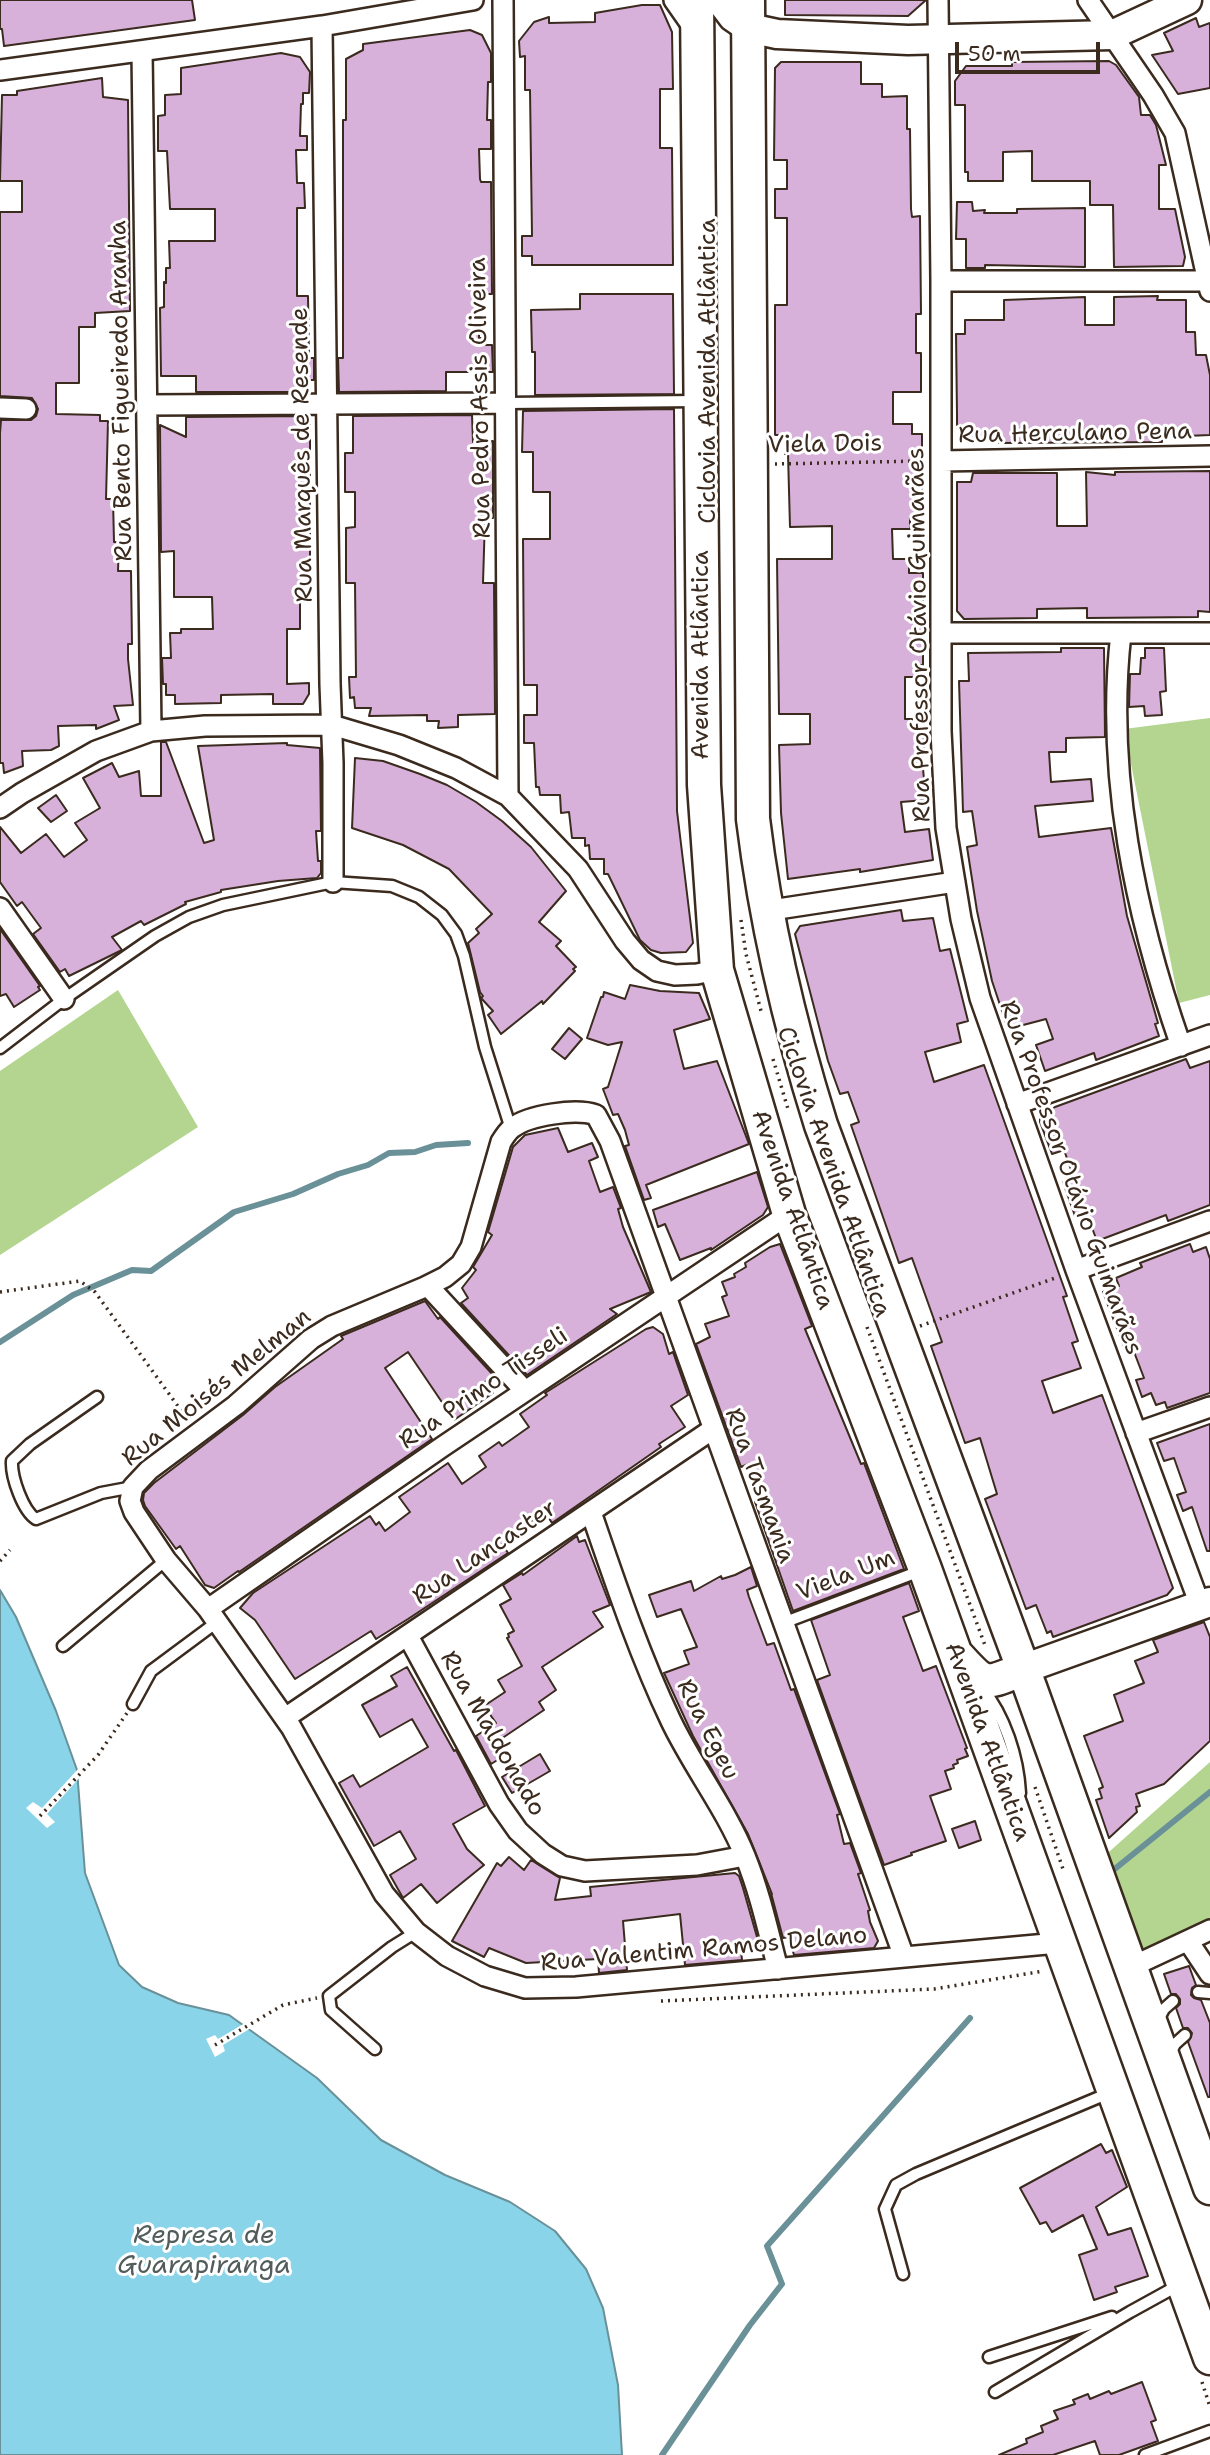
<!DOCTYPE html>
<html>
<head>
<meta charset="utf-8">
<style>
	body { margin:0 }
	#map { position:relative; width:1210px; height:2455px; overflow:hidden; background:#fff; font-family:"Shantell Sans",sans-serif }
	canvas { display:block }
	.scale { position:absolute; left:955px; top:42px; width:145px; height:32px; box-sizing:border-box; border:4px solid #3b2a1e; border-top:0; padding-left:9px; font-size:21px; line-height:24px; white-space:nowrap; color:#3b2a1e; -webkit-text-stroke:5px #fff; paint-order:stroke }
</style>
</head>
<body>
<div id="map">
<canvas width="1210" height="2455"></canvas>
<div class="scale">50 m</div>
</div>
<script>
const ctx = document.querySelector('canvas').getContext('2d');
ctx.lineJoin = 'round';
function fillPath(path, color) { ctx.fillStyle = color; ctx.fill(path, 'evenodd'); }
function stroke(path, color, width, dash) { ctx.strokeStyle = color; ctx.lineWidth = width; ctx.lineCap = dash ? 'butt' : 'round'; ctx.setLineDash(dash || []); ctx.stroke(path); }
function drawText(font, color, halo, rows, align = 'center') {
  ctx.font = font + ' "Shantell Sans",sans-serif'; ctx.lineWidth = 6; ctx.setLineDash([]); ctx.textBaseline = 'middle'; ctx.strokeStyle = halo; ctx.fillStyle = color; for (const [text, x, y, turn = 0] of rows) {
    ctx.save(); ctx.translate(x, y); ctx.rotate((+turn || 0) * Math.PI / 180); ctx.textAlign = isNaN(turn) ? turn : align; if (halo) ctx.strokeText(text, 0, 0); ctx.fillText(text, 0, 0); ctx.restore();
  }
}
const green = new Path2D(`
	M1210,718V995L1179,1003L1124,729Z
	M118,990L198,1127L0,1255V1071Z
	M1210,1762V1920L1137,1958L1101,1859Z`);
const water = new Path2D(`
	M0,1590L16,1617L56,1711L77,1770L85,1873L119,1965L142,1987L178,2003L229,2015L317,2078L381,2140L445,2175L510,2202L555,2231L586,2269L603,2308L618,2385L622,2455H0Z`);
const pier = new Path2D(`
	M80,1767L81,1776L47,1814L55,1822L47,1828L26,1808L33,1802L42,1808Z
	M245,2023L251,2028L223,2045L225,2051L215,2057L206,2039L215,2035L218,2039Z`);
const stream = new Path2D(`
	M0,1342L73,1295L132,1270L151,1271L234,1212L293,1194L338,1174L368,1165L389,1153L415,1152L436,1145L468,1143
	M1111,1872L1210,1792
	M662,2455L750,2325L782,2284L767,2246L970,2018`);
const building = new Path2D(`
	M0,0H192L195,20L4,46L2,29H0Z
	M785,0H926L908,16L785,15Z
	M642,5H660L672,32L673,89H660V148H672L673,265H532V256H522V236H532L530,90H525V56L520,57L519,41L534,22L549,17V23L595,22V13Z
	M1196,18L1199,27L1210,23V88L1178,94L1152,55L1173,51L1164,33Z
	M470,30L482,35L491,53V82H488L487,120H491V149H479L480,179L481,182H491L492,294H479V338H486V345H492L493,372H446V391L339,392L338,358H343V120H346V59L363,50V44Z
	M281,53L300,57L310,72L309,93H303V104H301L300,136H307V150H296L297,183H304L305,208H297V296H308L309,358H314V380H296V392H196V376H161L160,308L164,307V282L166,283V268H170L169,241H215V209H170L167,151H158V116L165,115V95L181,94V68Z
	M1109,61L1116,65L1139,97L1141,115H1150L1156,125L1166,165H1159V209H1175L1185,257L1183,266L1114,267L1113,205H1090V181H1032V151L1003,152V181H968V172H965V105H955V81L966,66H1012V62Z
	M781,62H861V84H882V97L907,96V129H910L911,209L912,217L920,216L921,314H916V353H921V392H893V424H912V434H922V518H910V529H892L893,559H909V573H923V665H920V677H905V719H912V730H924V748H921L926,800L901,802L905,832L929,829L933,860L860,872V869L788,879L781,813L779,745L810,744V714H779L777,559H832V526L790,527L788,454H785V435H775V305H787V218H775V189H787V160H774L775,68Z
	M102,78L103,97L128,100L130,311L95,313V327H79V383H56V414L100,415V421H108L106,499H113L114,542H119L118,571H131L132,644H128V659L133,705L114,706L119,720L96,729V725L58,726L59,746L51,750L22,751L23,766L4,773L3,763H0V433L1,420H31L36,416L38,409L32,398L0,396V212H22V181H0L2,95H17V91Z
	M957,202H972L973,211L985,210L984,213H1017V209L1085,208V267L985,265V268H966V239H956Z
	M580,294H673L674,394L535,395V352H532L531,310L580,309Z
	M1158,296L1157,300H1186V332H1195L1196,355H1206L1210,375V435L1162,437V442L999,443V440H967V425H957V415L956,334H965V320H1004V300L1085,297V325H1114V297Z
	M674,409L677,811L693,943L686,952L661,953L651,950L640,940L608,874H604V859H590L589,845L585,846V838H572L569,812L561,813L560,795H540L539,787H536L534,743H524V715H537V685H524L523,539H550V492H533V452H522L523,411Z
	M472,415L473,442L493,441V518H485L483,583H494L495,714L458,715V727L438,728L439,721H427V715L369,716L371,708H355L354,697L350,698L349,677H356L355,583H346V528L355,527V492H345V453H353V416Z
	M310,416V566H300V629H287V684L309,683V694L303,704H273V694L221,695V703L175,704V695H166V684H163L162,658H171L170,633H181V629H213L212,597H174V551L161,552L160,425L186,437V417Z
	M1210,471V612L1198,611V617L1087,618V608L1037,609V618L964,619L957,611V482H971L973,473H1057V526H1087L1086,472L1115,475V472Z
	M1061,648H1104L1105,737L1066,738V752H1049L1051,782L1091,779L1093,801L1035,806L1039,837L1111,828L1127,916L1158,1023L1155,1024L1159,1036L1096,1060L1094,1053L1045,1071L1036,1045L1053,1039L1046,1019L1008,1029L992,981L977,911L967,847L977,845L972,811L963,812L959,681H969L968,653L1061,652Z
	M1145,648H1164L1166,691L1160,692L1162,715L1145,716L1144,706L1129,707L1130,674H1140L1141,658H1145Z
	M161,742H166L204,843L214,840L198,746L287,743V745L320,748L321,831H316L318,861H321V873L317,878L278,881L221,890V892L185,902L186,904L144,925L141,921L112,937L122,950L69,976L65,969L60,972L33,934L41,928L22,902L17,906L0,882V827L21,853L46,834L64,857L87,840L75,823L100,808L83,778L112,763L119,777L139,771L141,796H161Z
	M355,758L383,761L420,774L447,785L476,802L502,821L531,847L566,891L539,922L561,941L556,946L576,967L573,969L575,971L543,1004L542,1001L501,1034L488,1015L493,1011L481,998L483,996L480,992L468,943L479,933L476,929L492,914L449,869L403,845L352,828Z
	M56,795L67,811L51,822L38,808Z
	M901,910L903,921L933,918L940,951L950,949L968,1021L957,1024L961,1042L925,1052L934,1082L984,1065L1067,1296L1063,1297L1078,1341L1072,1343L1081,1368L1042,1381L1053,1413L1102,1395L1173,1588L1167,1595L1053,1637L1051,1631L1047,1633L1036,1605L1026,1609L985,1499L997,1494L980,1438L965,1443L931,1346L942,1342L912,1258L899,1263L851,1125L859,1122L848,1092L840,1094L828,1061L795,934L800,926Z
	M0,929L40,986L38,987L40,990L14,1007L6,994L0,996Z
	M630,985L660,991L699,993L710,1019L674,1030L684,1069L717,1061L749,1144L646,1185L651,1198L644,1200L625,1146L629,1145L625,1130L618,1114L613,1115L603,1089L608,1087L622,1042L608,1045L587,1038L601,997H603L604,992L625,999Z
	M569,1028L582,1039L565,1059L552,1049Z
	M1186,1059L1190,1068L1210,1061V1205L1168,1221L1166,1215L1097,1241L1086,1212L1075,1216L1063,1182L1074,1178L1064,1150L1052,1154L1040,1122V1116L1055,1107Z
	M558,1128L568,1152L592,1143L598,1157L589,1161L600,1192L613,1187L621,1208L618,1209L623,1227L651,1292L610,1309L617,1314L527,1375L461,1303L468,1298L462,1288L476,1270L473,1267L492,1235L488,1232L513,1147L525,1135Z
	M757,1172L768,1207L763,1215L711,1250V1248L680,1260L665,1224L658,1227L653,1210Z
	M780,1244L812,1326L805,1329L861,1464L864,1463L904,1569L793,1611L755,1502L765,1499L751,1463L741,1467L696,1344L710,1337L705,1324L729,1316L722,1297L727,1295L722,1282L735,1277L734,1274L746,1267L745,1263L770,1247Z
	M1190,1244L1193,1252L1206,1247L1210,1259V1393L1167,1408L1165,1402L1156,1405L1151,1393L1142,1397L1136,1380L1144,1378L1131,1344L1124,1347L1103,1292L1119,1286L1116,1278L1142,1267L1140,1263Z
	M425,1301L438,1319L440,1317L494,1376L485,1382L493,1393L454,1420L408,1352L385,1368L432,1439L239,1572L238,1571L214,1588L205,1585L180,1546L176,1549L145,1506L143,1500L144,1493L154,1483L243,1415L275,1387L343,1339L341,1336Z
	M653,1327L663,1334L669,1354L673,1352L688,1395L671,1406L685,1427L659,1444L661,1447L552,1523L545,1512L537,1517L505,1540L506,1541L502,1544L508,1553L408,1619L376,1639L371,1631L295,1679L255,1620L240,1608L253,1593L370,1516L376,1525L379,1522L385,1531L410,1512L399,1497L448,1463L462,1484L486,1467L479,1456L499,1442L502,1446L529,1427L520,1414L547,1395L545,1393L646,1329Z
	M1210,1424V1551H1207L1192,1507L1183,1511L1177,1495L1186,1492L1174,1458L1164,1461L1157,1443Z
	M577,1536L579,1542L585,1540L610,1605L593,1612L603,1627L542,1667L556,1690L539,1702L544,1710L495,1743L504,1756L491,1764L476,1736L496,1723L484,1706L505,1692L498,1680L522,1666L507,1638L509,1637L508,1634L514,1631L500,1605L511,1599L503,1585L522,1573L523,1575Z
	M751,1567L757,1586L747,1590L749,1597L767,1645L774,1643L791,1690L794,1689L840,1814L837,1815L844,1844L850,1843L861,1873L858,1874L870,1910L868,1911L870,1922L878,1941L874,1948L794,1955L789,1937L783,1938L771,1893L772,1894L748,1834L693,1736L664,1673L689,1664L684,1651L697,1647L681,1609L657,1617L649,1595L691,1581L694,1591L721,1576L722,1579L735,1575Z
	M909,1583L919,1611L903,1617L923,1671L936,1666L967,1748L965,1749L968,1756L957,1760L958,1763L953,1765L954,1768L945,1771L951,1789L930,1796L946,1841L911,1853L912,1855L884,1865L817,1680L830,1675L811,1620Z
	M1204,1622L1210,1637V1741L1164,1784L1136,1794L1140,1806L1136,1807L1137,1812L1109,1838L1096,1800L1102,1798L1099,1789L1103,1787L1084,1736L1123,1721L1114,1695L1144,1683L1135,1661L1158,1652L1153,1640Z
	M407,1667L454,1751L456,1750L485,1806L453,1824L467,1849L484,1865L437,1903L421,1884L403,1898L390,1875L416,1859L400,1831L374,1846L339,1783L353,1775L360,1787L428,1747L412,1719L380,1737L362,1705L397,1686L391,1676Z
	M540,1754L550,1771L512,1793L502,1777Z
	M975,1821L981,1840L959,1848L952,1829Z
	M509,1857L524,1870L531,1860L560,1878L555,1900L591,1896L590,1887L735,1873L739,1876L743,1888L759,1944L741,1949L742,1960L685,1965L680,1914L623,1921L627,1970L599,1973L598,1959L526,1963L489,1948L484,1957L452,1941L497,1863L501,1866Z
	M1189,1966L1196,1985L1192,1988L1191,1995L1194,1998L1201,2000L1210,2023V2097H1208L1188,2042L1192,2033L1188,2028H1183L1176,2008L1180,2004V1999L1176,1994H1171L1164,1974Z
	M1101,2144L1106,2153L1112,2150L1127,2187L1096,2207L1108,2235L1131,2228L1148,2276L1115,2287L1117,2292L1094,2300L1079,2255L1097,2249L1083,2215L1052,2232L1046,2222L1040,2224L1020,2188Z
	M1142,2382L1156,2420L1151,2422L1158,2441L1119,2455H1100L1095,2441L1053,2455H999L1027,2443L1026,2439L1043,2432L1041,2426L1058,2419L1054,2411L1075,2404L1073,2400L1088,2394L1090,2399L1109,2391L1111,2394Z`);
const path = new Path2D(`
	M775,464L921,461
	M741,920L746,954L761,1011
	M773,1059L788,1109
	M0,1292L80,1281L95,1292L188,1420
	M920,1326L1058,1277
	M867,1327L986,1648
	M0,1561L10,1550
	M1035,1787L1064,1872
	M40,1816L98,1755L127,1713
	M661,2001L934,1989L1044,1971
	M215,2045L283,2005L317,1998
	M1202,2382L1210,2407`);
const lane = new Path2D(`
	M507,403L695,401
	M0,1048L64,999L155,936L189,917L223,905L333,882L392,886L419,897L442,915L456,934L464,956L485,1047L511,1129
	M97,1397L30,1444L12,1461C11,1477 23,1511 36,1519L101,1493L133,1487
	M783,1623L920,1571
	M63,1646L166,1560
	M982,1688C1005,1716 1018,1757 1020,1793
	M133,1704L151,1671L217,1622
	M1198,1992L1210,1993
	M1157,2022L1164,2009L1173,2001
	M375,2049L331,2010L329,1996L392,1947L416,1932
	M1169,2055L1175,2044L1185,2035
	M903,2274L885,2209L896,2185L916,2174L1109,2093
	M989,2357L1112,2317
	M995,2392L1130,2312L1179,2285
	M1145,2455L1210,2431`);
const street = new Path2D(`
	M503,0L508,796
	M674,0L695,30
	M938,0L941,281V731L946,828L961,919L980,998L1076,1270L1200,1605
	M1088,0L1153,95L1175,133L1210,291
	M322,26L330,684L333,763V882
	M142,51L151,731
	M0,70L322,26L473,0
	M941,281H1208
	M147,405L507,403
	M0,408L26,409
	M941,461L1210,456
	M942,633H1210
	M1121,633C1105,773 1135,914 1181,1046
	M0,808L22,793L96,751L151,731L205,726L332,725L399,745L456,768L508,796L578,869L625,941L641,960L657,971L675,975L697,974L717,970
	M0,908L64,999
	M765,911L955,882
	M1017,1104L1210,1035
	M1076,1270L1210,1221
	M428,1286L525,1391
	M1136,1433L1210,1407
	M591,1512C615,1582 639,1654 671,1721C693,1767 726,1809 745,1856C760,1893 768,1931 778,1969
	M208,1609L442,1447L789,1214
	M408,1636L499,1804L518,1831L543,1854L562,1866L585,1871L697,1865L745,1856
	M285,1718L713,1429
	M1188,1941L1210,1974
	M904,1957L610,1141L596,1115C576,1108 529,1115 512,1128C507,1132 504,1137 501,1142L471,1247L461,1264L445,1277L425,1287L332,1326L311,1339L236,1405L149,1470L133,1487L130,1501L134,1512L166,1560L208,1609L291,1727L384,1894L416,1932L447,1956L485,1976L525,1988L576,1987L1058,1943
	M1131,1967L1210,1930`);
const secondary = new Path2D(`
	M720,0L733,17L749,28L777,34L908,40L1112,35L1187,0
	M1023,1669L1210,1602`);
const primary = new Path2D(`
	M697,0L704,785L717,970L789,1214L925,1569L1210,2358
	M748,0L753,819C766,925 789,1023 821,1125L1030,1687L1210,2188
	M957,1655C986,1687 984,1685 1023,1669`);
const streetNames = [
	["Ciclovia Avenida Atlântica",709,371,-90],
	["Rua Bento Figueiredo Aranha",122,391,-91],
	["Rua Pedro Assis Oliveira",481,398,-91],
	["Rua Herculano Pena",1075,434,-1],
	["Viela Dois",825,445,-1],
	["Rua Marquês de Resende",303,455,-91],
	["Rua Professor Otávio Guimarães",920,635,-91],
	["Avenida Atlântica",702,655,-90],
	["Ciclovia Avenida Atlântica",833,1172,71],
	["Rua Professor Otávio Guimarães",1070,1178,70],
	["Avenida Atlântica",792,1210,71],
	["Rua Moisés Melman",217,1388,-39],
	["Rua Primo Tisseli",484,1389,-34],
	["Rua Tasmania",759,1486,70],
	["Rua Lancaster",485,1553,-34],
	["Viela Um",846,1576,-21],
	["Rua Egeu",707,1730,63],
	["Rua Maldonado",492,1734,60],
	["Avenida Atlântica",987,1742,70],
	["Rua Valentim Ramos Delano",704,1950,-5]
];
const waterNames = [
	["Represa de",204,2236],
	["Guarapiranga",204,2266]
];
fillPath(green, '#b3d58f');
fillPath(water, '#89d4e9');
stroke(water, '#6a9098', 2);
fillPath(pier, '#fff');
stroke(stream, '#6a9098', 6);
fillPath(building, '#d7b1da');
stroke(building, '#3b2a1e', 2);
stroke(lane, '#3b2a1e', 15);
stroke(street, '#3b2a1e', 24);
stroke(secondary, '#3b2a1e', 33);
stroke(primary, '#3b2a1e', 37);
stroke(path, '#3b2a1e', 3.5, [2, 5]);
stroke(lane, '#fff', 10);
stroke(street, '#fff', 19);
stroke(secondary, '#fff', 28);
stroke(primary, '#fff', 32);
drawText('24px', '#3b2a1e', '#fff', streetNames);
drawText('italic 26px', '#525d5b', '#fff', waterNames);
</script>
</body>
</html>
